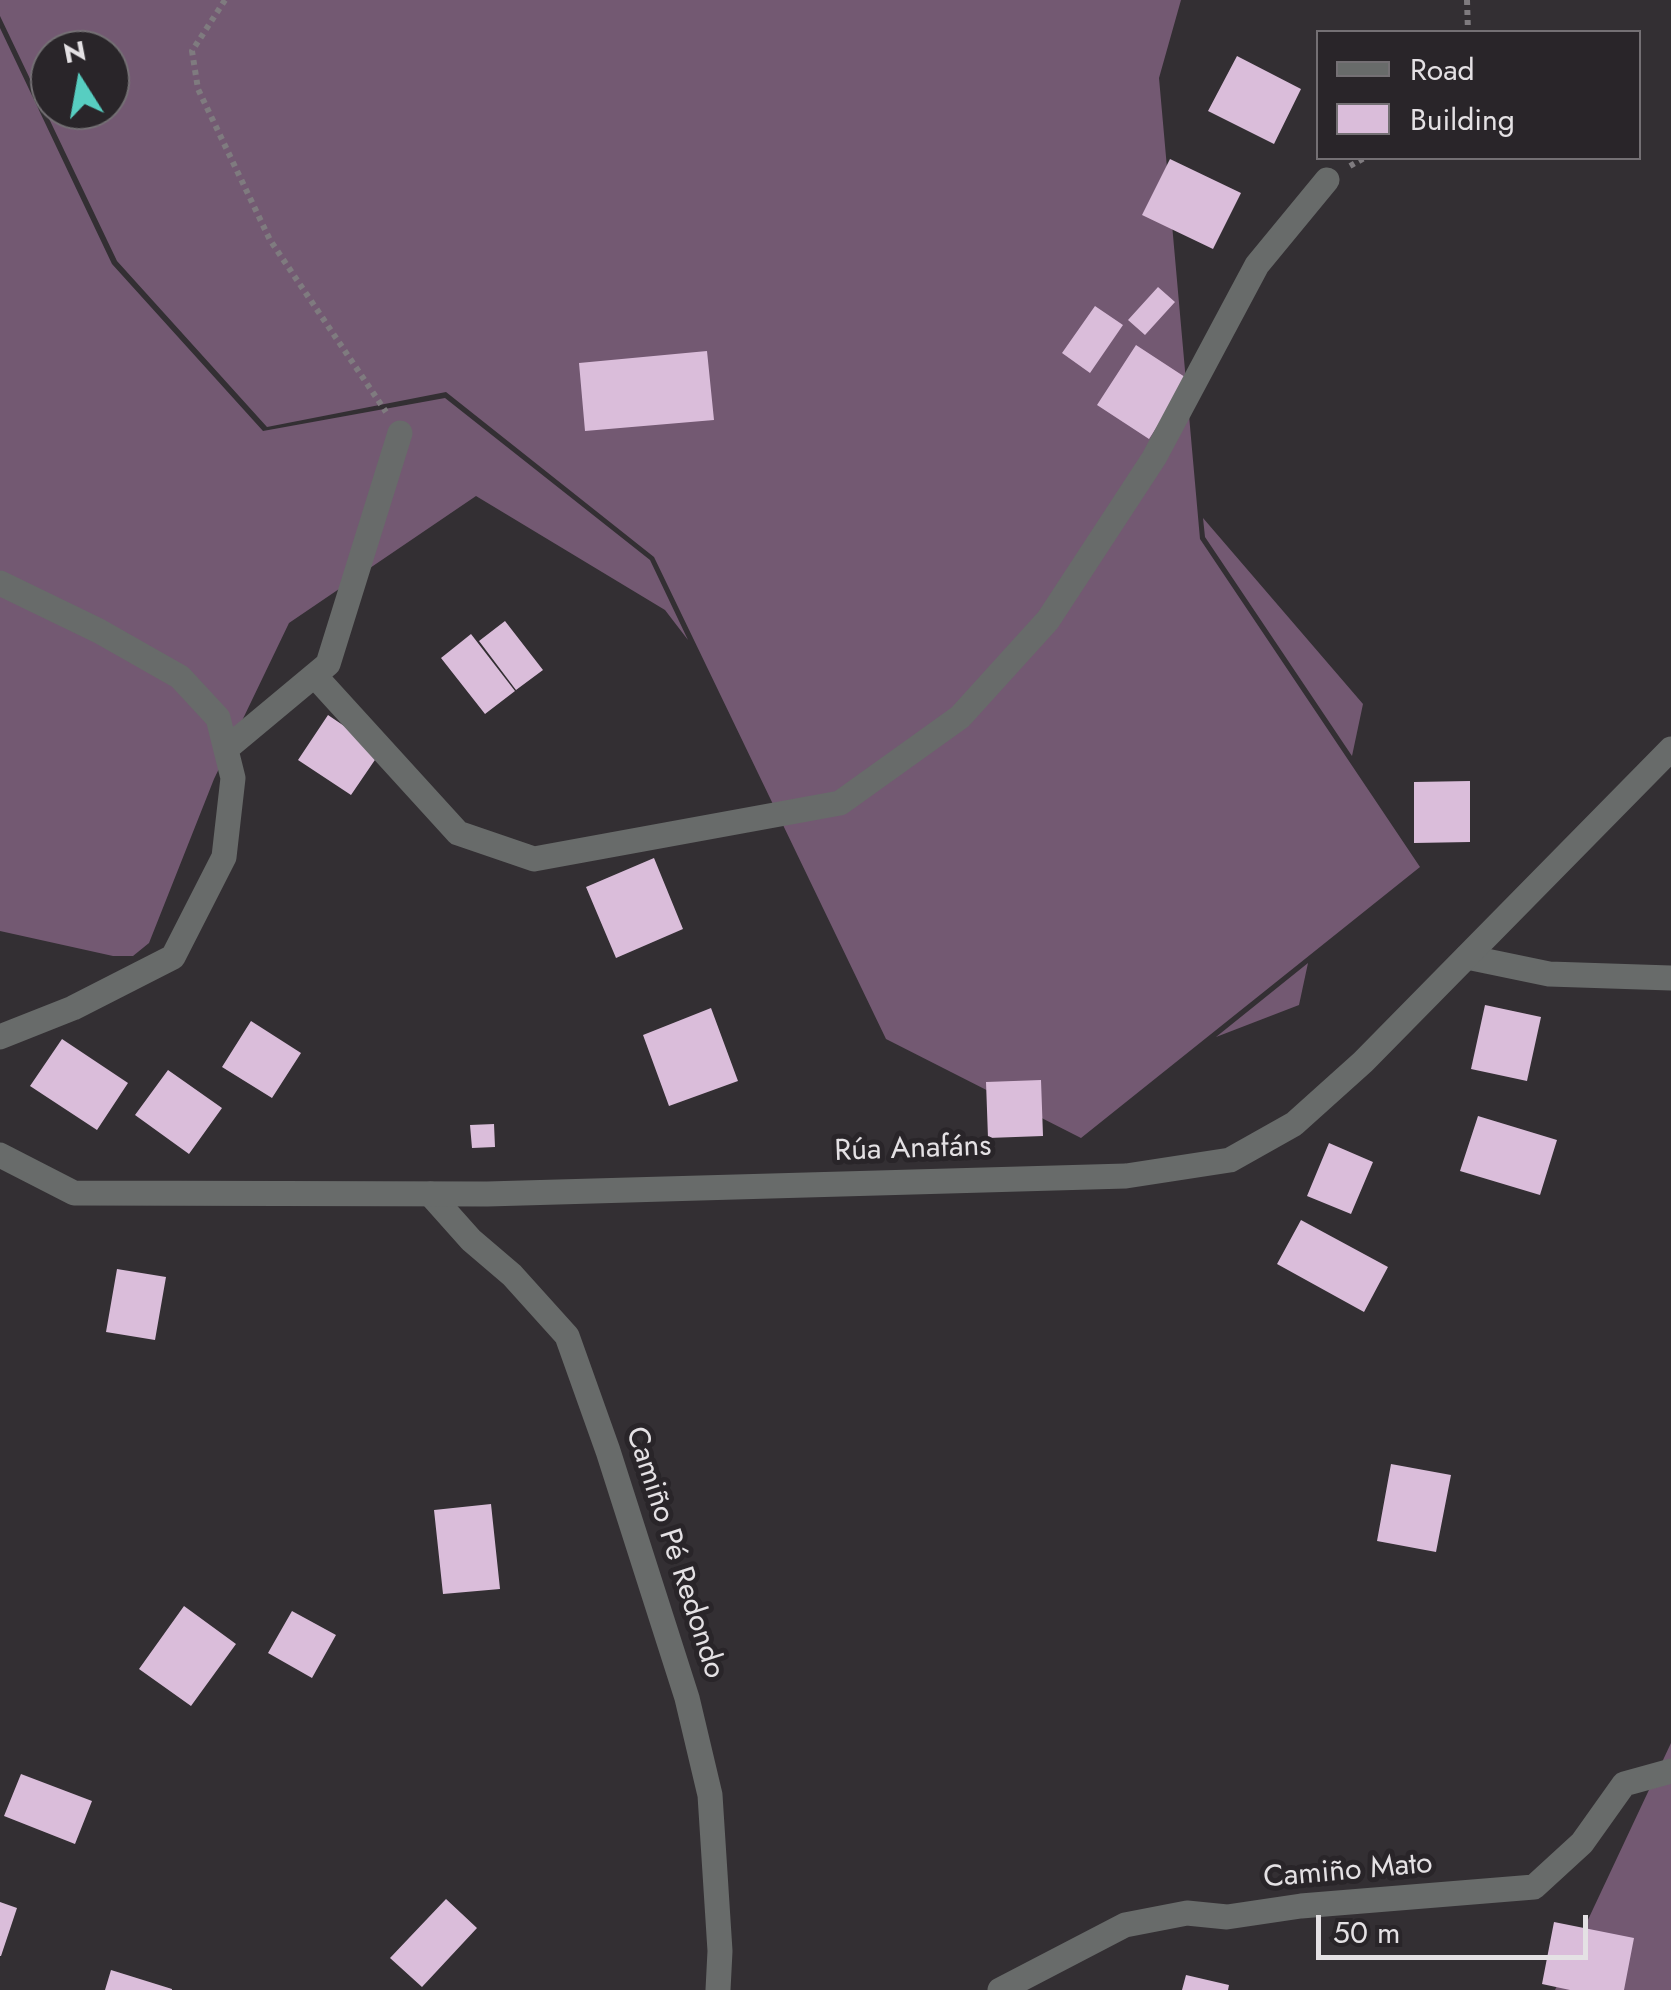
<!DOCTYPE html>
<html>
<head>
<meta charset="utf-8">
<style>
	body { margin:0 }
	#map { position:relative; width:1671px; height:1990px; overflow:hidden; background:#332f33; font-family:Jost,sans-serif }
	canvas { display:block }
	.legend { position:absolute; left:1316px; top:30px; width:325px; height:130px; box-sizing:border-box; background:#292529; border:2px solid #747074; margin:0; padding:12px 18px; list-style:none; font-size:30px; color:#e4e1e4 }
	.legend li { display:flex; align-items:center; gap:20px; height:50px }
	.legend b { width:50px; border:2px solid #747074 }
	.north { position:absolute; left:30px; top:30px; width:100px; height:100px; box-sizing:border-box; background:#292529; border:2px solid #747074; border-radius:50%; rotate:349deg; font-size:28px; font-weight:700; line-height:40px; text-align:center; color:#e4e1e4 }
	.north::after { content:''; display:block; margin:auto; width:35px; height:45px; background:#57cec1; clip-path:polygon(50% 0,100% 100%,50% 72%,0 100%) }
	.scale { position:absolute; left:1316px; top:1915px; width:272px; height:45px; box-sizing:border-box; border:5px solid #e4e1e4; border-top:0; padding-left:12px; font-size:30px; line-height:35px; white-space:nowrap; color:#e4e1e4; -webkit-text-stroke:8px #292529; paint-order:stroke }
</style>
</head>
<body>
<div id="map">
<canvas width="1671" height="1990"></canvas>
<ul class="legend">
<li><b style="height:12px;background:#686b6a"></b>Road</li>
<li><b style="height:28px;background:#dabdda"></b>Building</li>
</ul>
<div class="north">N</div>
<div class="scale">50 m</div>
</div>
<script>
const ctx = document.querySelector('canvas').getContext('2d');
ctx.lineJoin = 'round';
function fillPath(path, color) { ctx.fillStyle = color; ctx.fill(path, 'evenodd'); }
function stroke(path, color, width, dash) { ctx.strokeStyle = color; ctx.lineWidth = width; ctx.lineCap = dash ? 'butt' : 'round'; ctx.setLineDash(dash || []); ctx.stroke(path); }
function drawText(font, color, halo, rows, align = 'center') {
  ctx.font = font + ' Jost,sans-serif'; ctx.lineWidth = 10; ctx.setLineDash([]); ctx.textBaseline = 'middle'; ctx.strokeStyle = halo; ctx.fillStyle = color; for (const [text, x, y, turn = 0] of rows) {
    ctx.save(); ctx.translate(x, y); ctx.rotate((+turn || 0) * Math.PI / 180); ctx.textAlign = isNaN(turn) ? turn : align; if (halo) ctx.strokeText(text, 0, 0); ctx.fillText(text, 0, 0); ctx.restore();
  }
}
const forest = new Path2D(`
	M0,0H1181L1159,78L1200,539L1420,867L1081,1138L886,1039L654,557L446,392L267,427L117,261L0,16ZM50,50H110V110H50Z
	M0,28L112,264L263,431L445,398L650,560L688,640L665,610L476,496L289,623L214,779L149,943L133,956H113L0,931Z
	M1203,518L1363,704L1352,756L1205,537Z
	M1308,963L1299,1005L1216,1037Z
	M1671,1743V1990H1555Z`);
const building = new Path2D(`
	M1237,56L1301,89L1274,144L1208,111Z
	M1170,159L1241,193L1213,249L1142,215Z
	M1158,287L1175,302L1145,335L1128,320Z
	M1095,306L1123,325L1090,373L1062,353Z
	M1136,345L1188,379L1149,439L1097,405Z
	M707,351L714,420L585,431L579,363Z
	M505,621L543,670L516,690L479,641Z
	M471,634L515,691L485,714L441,658Z
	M328,715L381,751L351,795L298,760Z
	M1470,781V842L1414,843V782Z
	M654,858L683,929L616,958L586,887Z
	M1485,1005L1541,1017L1527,1081L1471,1069Z
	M711,1008L738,1081L669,1106L643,1035Z
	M251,1021L301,1053L272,1098L222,1067Z
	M62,1039L128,1083L97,1130L30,1086Z
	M168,1070L222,1108L189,1154L135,1115Z
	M1041,1080L1043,1136L988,1138L986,1082Z
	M1478,1116L1557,1140L1540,1195L1460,1171Z
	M494,1124L495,1147L472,1148L470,1125Z
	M1329,1143L1373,1162L1351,1214L1307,1196Z
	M1301,1220L1388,1267L1364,1312L1277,1264Z
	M117,1269L166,1277L155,1340L106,1332Z
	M1391,1464L1451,1475L1436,1552L1377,1541Z
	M491,1504L500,1589L443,1594L434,1510Z
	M184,1606L236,1644L191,1706L139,1669Z
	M292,1611L336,1635L312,1678L268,1653Z
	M21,1774L92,1801L75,1844L4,1816Z
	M446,1899L477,1928L422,1987L390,1958Z
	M0,1902L17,1908L1,1956H0Z
	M1554,1922L1634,1938L1624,1990H1570L1542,1984Z
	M111,1970L172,1989V1990H105Z
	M1186,1975L1229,1985L1228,1990H1182Z`);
const path = new Path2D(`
	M225,0L192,51L198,89L270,240L386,412
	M1467,0L1468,32
	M1350,166L1364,158`);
const minor = new Path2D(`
	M0,583L99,631L180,677L218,718L233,778L224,857L173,957L73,1008L0,1037
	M315,676L458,833L534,859L840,803L960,717L1048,620L1154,458L1257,265L1327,180
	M226,749L328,664L400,433
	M1467,957L1549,974L1671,978
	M430,1194L471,1240L512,1275L567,1336L608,1451L687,1698L710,1795L720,1951L718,1990
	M1000,1990L1125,1925L1187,1913L1227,1917L1301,1906L1534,1887L1582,1843L1624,1784L1671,1771`);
const tertiary = new Path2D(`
	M0,1155L74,1193L487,1194L1126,1176L1230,1160L1294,1124L1363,1062L1671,749`);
const streetNames = [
	["Rúa Anafáns",913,1150,-2],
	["Camiño Pé Redondo",674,1553,72],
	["Camiño Mato",1348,1872,-5]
];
fillPath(forest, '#735972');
fillPath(building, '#dabdda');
stroke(path, '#7f7b7f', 6, [5, 5]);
stroke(minor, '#686b6a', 25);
stroke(tertiary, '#686b6a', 25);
drawText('30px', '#e4e1e4', '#292529', streetNames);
</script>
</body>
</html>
